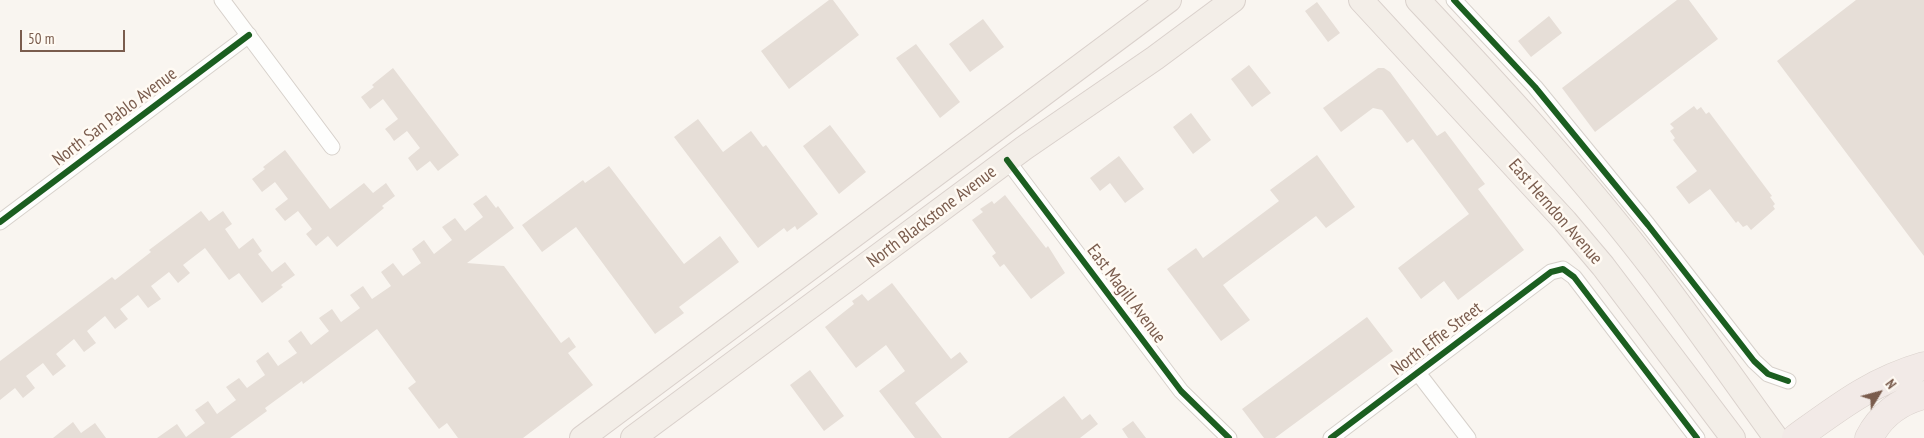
<!DOCTYPE html>
<html>
<head>
<meta charset="utf-8">
<style>
	body { margin:0 }
	#map { position:relative; width:1924px; height:438px; overflow:hidden; background:#f9f5f0; font-family:"PT Sans Narrow",sans-serif }
	canvas { display:block }
	.north { position:absolute; left:1854px; top:368px; width:50px; height:50px; -webkit-text-stroke:4px #fffaf3; paint-order:stroke; rotate:53deg; font-size:14px; font-weight:700; line-height:20px; text-align:center; color:#7a5c4d }
	.north::after { content:''; display:block; margin:auto; width:18px; height:22px; background:#7a5c4d; clip-path:polygon(50% 0,100% 100%,50% 72%,0 100%) }
	.scale { position:absolute; left:20px; top:30px; width:105px; height:22px; box-sizing:border-box; border:2px solid #7a5c4d; border-top:0; padding-left:6px; font-size:15px; line-height:18px; white-space:nowrap; color:#7a5c4d; -webkit-text-stroke:4px #fffaf3; paint-order:stroke }
</style>
</head>
<body>
<div id="map">
<canvas width="1924" height="438"></canvas>
<div class="north">N</div>
<div class="scale">50 m</div>
</div>
<script>
const ctx = document.querySelector('canvas').getContext('2d');
ctx.lineJoin = 'round';
function fillPath(path, color) { ctx.fillStyle = color; ctx.fill(path, 'evenodd'); }
function stroke(path, color, width, dash) { ctx.strokeStyle = color; ctx.lineWidth = width; ctx.lineCap = dash ? 'butt' : 'round'; ctx.setLineDash(dash || []); ctx.stroke(path); }
function drawText(font, color, halo, rows, align = 'center') {
  ctx.font = font + ' "PT Sans Narrow",sans-serif'; ctx.lineWidth = 5; ctx.setLineDash([]); ctx.textBaseline = 'middle'; ctx.strokeStyle = halo; ctx.fillStyle = color; for (const [text, x, y, turn = 0] of rows) {
    ctx.save(); ctx.translate(x, y); ctx.rotate((+turn || 0) * Math.PI / 180); ctx.textAlign = isNaN(turn) ? turn : align; if (halo) ctx.strokeText(text, 0, 0); ctx.fillText(text, 0, 0); ctx.restore();
  }
}
const building = new Path2D(`
	M829,0H833L859,35L789,89L761,51Z
	M1677,0H1689L1718,39L1595,132L1562,88Z
	M1856,0H1924V256L1777,61Z
	M1317,2L1340,33L1328,42L1305,11Z
	M1549,16L1562,33L1531,57L1518,41Z
	M983,19L1004,47L970,72L949,44Z
	M916,44L960,102L940,118L896,58Z
	M1249,65L1271,93L1252,107L1231,79Z
	M393,68L459,155L438,171L430,161L417,171L408,158L420,148L407,131L394,141L390,135L385,129L398,119L383,99L370,109L361,97L374,87L372,85Z
	M1378,68H1384L1390,72L1437,136L1445,131L1485,184L1478,189L1524,250L1458,300L1444,281L1421,299L1398,268L1469,214L1413,139L1407,143L1382,110L1373,108L1341,132L1323,108Z
	M1694,106L1697,110L1701,107L1706,114L1709,112L1772,196L1770,197L1775,204L1773,206L1775,209L1751,230L1747,225L1743,227L1738,221L1736,223L1710,189L1689,204L1676,187L1697,171L1673,140L1675,138L1670,131L1674,128L1670,124Z
	M1191,113L1211,140L1193,154L1173,127Z
	M698,119L723,152L751,131L763,147L766,145L818,214L797,230L795,226L787,232L784,228L758,248L674,137Z
	M830,125L866,172L839,194L803,146Z
	M285,150L330,209L364,183L373,193L386,183L395,196L382,206L384,208L337,247L328,236L316,246L306,234L312,229L298,211L285,221L275,209L288,199L275,182L262,192L252,179L265,169L263,167Z
	M1317,155L1355,207L1326,228L1316,216L1223,285L1250,320L1221,341L1167,269L1196,248L1203,258L1279,201L1270,190Z
	M1119,156L1144,189L1125,203L1110,183L1100,191L1090,178Z
	M609,166L684,264L720,236L739,262L679,307L684,313L655,334L576,227L542,252L522,225L583,180L585,183Z
	M486,195L496,208L498,206L514,228L467,263L504,266L561,343L569,337L576,347L568,353L593,385L523,438H458L447,423L439,429L408,388L416,382L377,329L303,384L302,381L265,408L267,411L230,438H157L177,424L186,437L205,423L195,410L201,406L208,401L217,414L236,400L226,387L239,378L247,388L265,375L256,361L268,352L278,366L297,353L288,341L301,331L311,345L329,331L319,318L332,309L341,322L360,308L350,295L363,286L372,299L391,286L381,272L393,263L403,276L421,263L412,249L424,240L434,254L452,240L442,227L455,218L465,231L483,217L473,204Z
	M1005,195L1046,248L1048,246L1065,273L1031,299L1004,264L1000,267L992,256L996,253L972,220L983,212L980,209L992,201L994,204Z
	M201,211L209,221L223,211L232,224L225,229L239,249L253,238L262,251L258,254L272,272L285,262L295,275L281,285L283,287L262,303L239,273L229,280L205,248L183,265L190,273L178,283L169,272L151,286L161,299L148,308L138,295L120,309L128,319L115,329L105,316L87,331L96,343L84,352L74,339L56,354L66,366L53,376L43,363L26,376L35,388L23,398L15,388L0,400V361L112,277L115,280L151,252L149,250Z
	M892,283L951,359L960,352L968,362L915,403L942,438H915L879,391L905,371L886,345L856,368L825,327L854,304L852,301L862,294L868,301Z
	M1367,317L1393,351L1275,438H1264L1242,409Z
	M810,370L844,416L824,431L790,385Z
	M1064,396L1082,420L1090,414L1098,424L1080,438H1008Z
	M1133,421L1146,438H1128L1122,429Z
	M73,422L81,433L95,423L106,438H53Z`);
const street = new Path2D(`
	M222,0L332,147
	M1454,0L1535,87L1648,225L1754,361L1768,374L1788,381
	M1007,160L1181,391L1229,438
	M0,222L249,35
	M1418,373L1468,438
	M1331,438L1551,272L1563,269L1574,277L1697,438`);
const primary = new Path2D(`
	M1361,0L1565,221L1603,266L1733,438
	M1418,0C1501,88 1583,177 1656,273C1697,327 1736,383 1776,438
	M582,438L1169,0
	M633,438L1024,148L1155,58L1233,0`);
const highway = new Path2D(`
	M1796,438C1839,407 1872,381 1924,366
	M1869,438C1880,416 1900,401 1924,395`);
const cycleway = new Path2D(`
	M1454,0L1535,87L1648,225L1754,361L1768,374L1788,381
	M1007,160L1181,391L1229,438
	M0,222L249,35
	M1331,438L1551,272L1563,269L1574,277L1697,438`);
const streetNames = [
	["North San Pablo Avenue",115,117,-37],
	["East Herndon Avenue",1555,212,49],
	["North Blackstone Avenue",932,217,-37],
	["East Magill Avenue",1126,294,53],
	["North Effie Street",1437,339,-37]
];
fillPath(building, '#e6ded7');
stroke(street, '#d7d1cb', 17);
stroke(primary, '#dad1cc', 26);
stroke(highway, '#dad1cc', 29);
stroke(street, '#fefefd', 15);
stroke(primary, '#f3eee8', 24);
stroke(highway, '#f2eae7', 28);
stroke(cycleway, '#1b5e20', 6);
drawText('18px', '#7a5c4d', '#fffaf3', streetNames);
</script>
</body>
</html>
